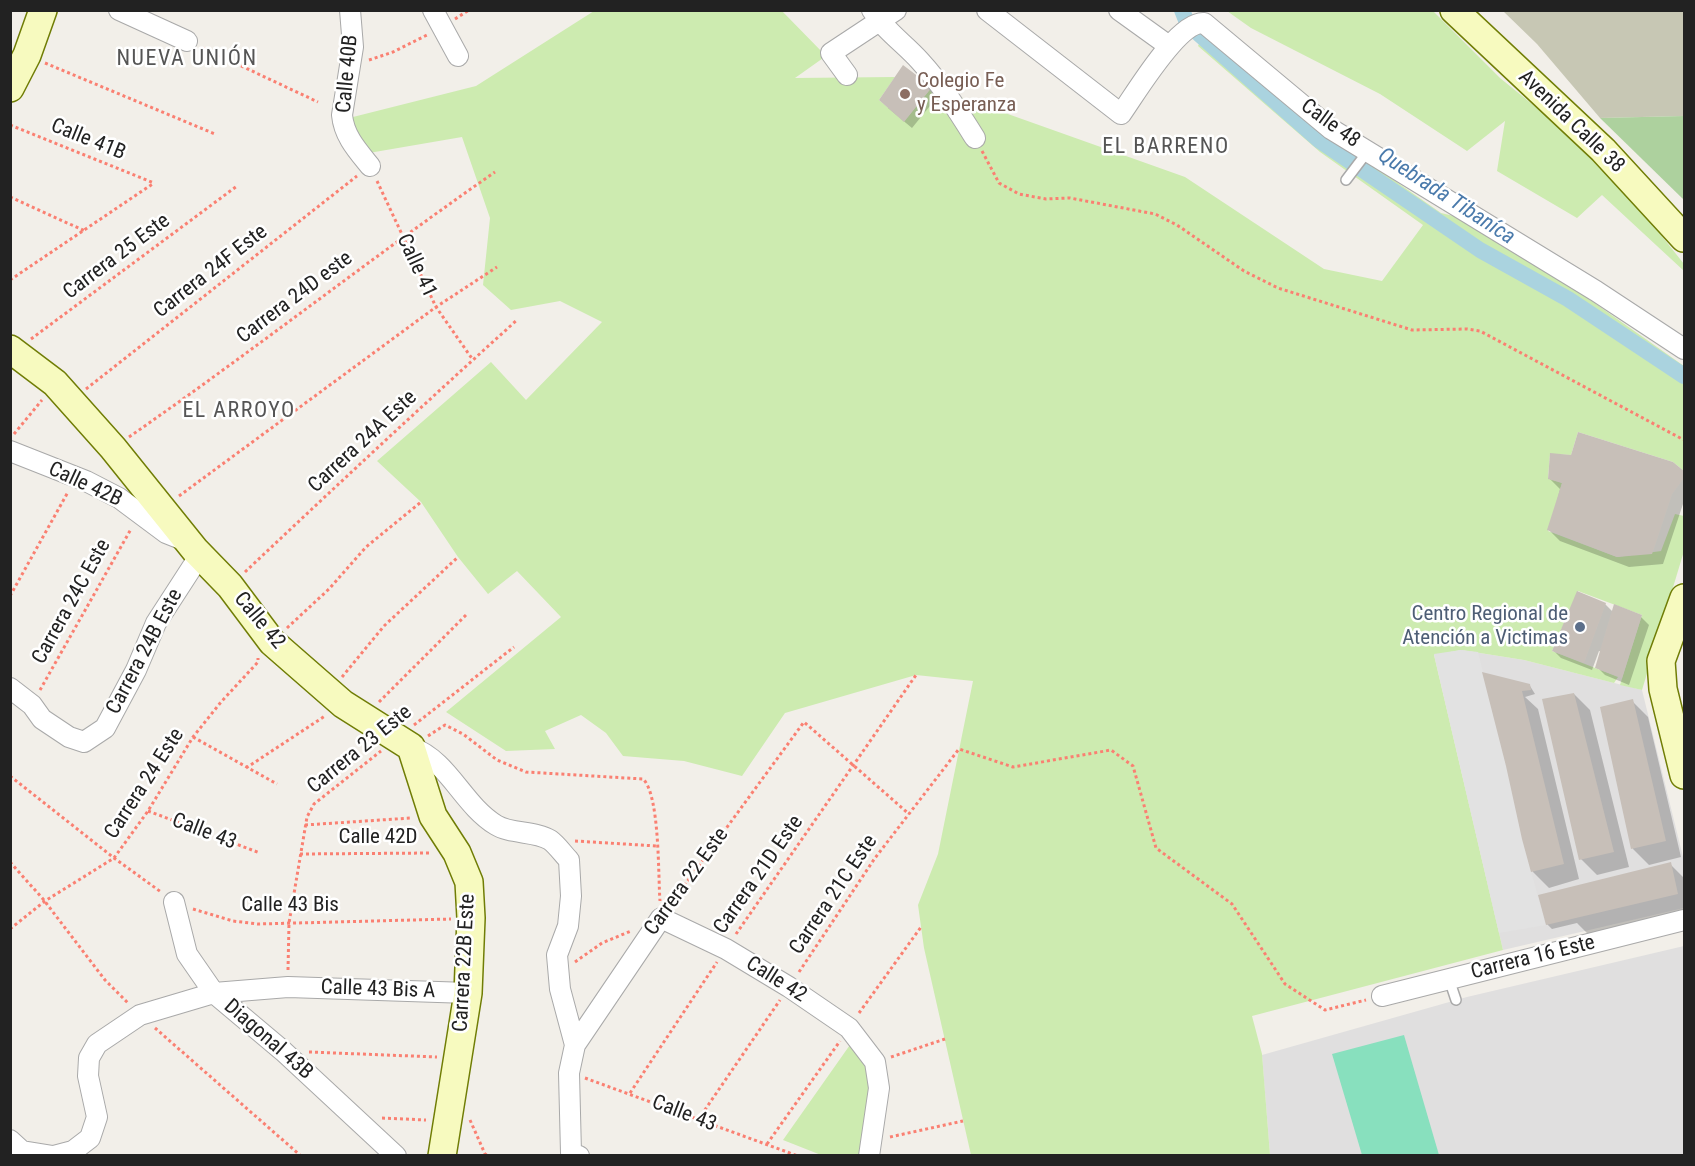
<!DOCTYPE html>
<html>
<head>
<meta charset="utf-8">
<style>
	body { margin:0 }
	#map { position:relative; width:1695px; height:1166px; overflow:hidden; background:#f2efe9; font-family:"Roboto Condensed",sans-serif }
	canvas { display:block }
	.frame { position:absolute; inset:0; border:12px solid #222; pointer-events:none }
</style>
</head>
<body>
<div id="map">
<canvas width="1695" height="1166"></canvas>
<div class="frame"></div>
</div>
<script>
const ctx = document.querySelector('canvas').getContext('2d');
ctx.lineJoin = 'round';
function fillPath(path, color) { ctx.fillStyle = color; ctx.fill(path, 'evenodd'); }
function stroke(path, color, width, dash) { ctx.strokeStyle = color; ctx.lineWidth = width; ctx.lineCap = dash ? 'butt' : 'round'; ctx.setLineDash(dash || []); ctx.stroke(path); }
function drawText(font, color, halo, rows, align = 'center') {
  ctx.font = font + ' "Roboto Condensed",sans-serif'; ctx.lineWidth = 5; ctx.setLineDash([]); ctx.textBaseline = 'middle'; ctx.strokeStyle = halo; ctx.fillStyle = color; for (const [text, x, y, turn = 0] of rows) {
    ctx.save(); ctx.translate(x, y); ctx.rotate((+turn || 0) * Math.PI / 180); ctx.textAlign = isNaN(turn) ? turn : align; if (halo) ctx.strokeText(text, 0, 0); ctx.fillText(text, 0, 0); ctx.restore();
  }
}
const residential = new Path2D(`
	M1461,650L1524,660L1642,690L1684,861V908L1503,950L1434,654Z
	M1684,946V1155H1270L1262,1055L1467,997Z`);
const construction = new Path2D(`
	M1503,11H1684V116L1600,118L1537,44Z`);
const grass = new Path2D(`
	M594,11H782L826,56L795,78L895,77L879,100L904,121L932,87L1185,177L1324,269L1382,281L1423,225L1320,152L1198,46L1204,32L1286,105L1441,213L1458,217L1569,285L1684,366V471L1673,462L1578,432L1571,455L1550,454L1548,478L1562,483L1548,531L1617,557L1661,551L1675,514L1684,516V551L1642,690L1620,685L1642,615L1578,591L1552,651L1618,677L1614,683L1524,660L1461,650L1434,655L1503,950L1252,1016L1262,1054L1270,1155H971L924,948L918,905L938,854L973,681L916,675L785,713L742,776L684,761L623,756L606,733L581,715L545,731L555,749L506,751L446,712L561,617L517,571L488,594L458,557L421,502L377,461L491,362L526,400L602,322L560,301L511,310L483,285L490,218L462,137L363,154L345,119L476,86Z
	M1227,11H1433L1500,78L1602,161L1684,264V271L1602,195L1577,218L1497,171L1505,121L1467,151L1380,94L1251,28Z
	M852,1042L865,1060L870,1081L860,1155H821L783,1140Z`);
const forest = new Path2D(`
	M1684,116V200L1600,118Z`);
const pitch = new Path2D(`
	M1404,1035L1439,1155H1362L1332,1054Z`);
const parking = new Path2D(`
	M1461,650L1478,652L1515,801L1522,839L1546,925L1499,933L1434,654Z`);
const shadow = new Path2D(`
	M931,88L938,96L912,128L888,108Z
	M1673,463L1684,473V501L1663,564L1629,567L1560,541L1549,530L1560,489L1549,478Z
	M1605,604L1613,612L1615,606L1641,617L1649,625L1629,685L1605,675L1597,667L1602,652L1599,651L1592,670L1561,658L1554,651Z
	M1530,686L1535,694L1525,697L1538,709L1579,879L1549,888L1533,872L1523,839L1492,699Z
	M1574,694L1590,710L1629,867L1597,875L1581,859Z
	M1632,701L1648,717L1681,857L1649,865L1633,849L1602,708Z
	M1670,864L1684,878V911L1588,934L1577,923L1552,929L1547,924Z`);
const canal = new Path2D(`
	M1182,10L1186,20
	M1199,34L1320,141L1480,250L1568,299L1684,376`);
const building = new Path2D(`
	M903,65L932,87L904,122L879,100Z
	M1578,432L1673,462L1684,471V478L1672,494L1652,554L1617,557L1547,530L1562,483L1548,479L1550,453L1571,455Z
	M1577,591L1606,603L1584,663L1552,651Z
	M1614,604L1642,615L1622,678L1595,668Z
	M1482,672L1530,684L1531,690L1522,691L1564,864L1531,872L1522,839L1506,766Z
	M1574,693L1614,852L1579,860L1542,699Z
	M1633,699L1666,841L1631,849L1600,707Z
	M1671,862L1678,894L1546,925L1538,895Z`);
const path = new Path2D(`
	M455,19L469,10
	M203,48L318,102
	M369,60L393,52L429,34
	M45,63L215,134
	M10,125L154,183
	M982,151L999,183L1019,194L1046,199L1070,198L1155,214L1177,225L1244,271L1278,288L1412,330L1467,329L1480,331L1684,440
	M377,181L436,307L473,360
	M10,197L85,231
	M10,280L154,183
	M31,339L237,186
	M86,389L357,176
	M14,434L42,400
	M129,437C253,351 371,258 495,172
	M179,496L436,307L497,267
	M245,572C335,487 425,403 517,320
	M10,596L68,492
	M287,628L329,589L366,547L421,502
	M342,677L384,626L458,557
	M40,690L131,529
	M379,702L468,613
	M414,725L514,647
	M428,736L445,725L463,734L497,760L526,772L643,779C660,795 658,876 660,901
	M193,737L277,784
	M246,768L325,716
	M10,776L114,858L161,892
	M148,811L260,853
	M305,825L411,818
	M575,841L657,846
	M300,854L432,853
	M10,862L43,899L105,980L128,1003
	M670,905L804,722L909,814
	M193,909L233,921L258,924L451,919
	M10,929L45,901L114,858L148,811L193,737L221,702L258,662V658
	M736,934L916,675
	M575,962L602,943L631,931
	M288,970L289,923L307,817L314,804L381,751
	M799,972L875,858L959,749L1013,767L1111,750L1133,766L1156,848L1232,904L1285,984L1325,1010L1366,1000
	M859,1013L921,927
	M155,1028L301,1156
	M309,1052L437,1057
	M891,1057L945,1039
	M585,1078L798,1156
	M630,1093L717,962
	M382,1118L426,1120
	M470,1120L485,1154L489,1156
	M698,1120L780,1000
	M890,1137L963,1121
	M767,1144L840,1041`);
const lane = new Path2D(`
	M1346,180L1368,151
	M1449,979L1456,1000`);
const street = new Path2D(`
	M119,10L187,41
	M350,10L353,47L342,115C344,136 357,150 370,166
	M433,10L458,56
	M872,10C885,31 905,44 920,61C942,85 958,111 975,138
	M987,10L1121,114C1136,93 1178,21 1204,23L1331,129L1596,291L1684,349
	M1119,10L1169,46
	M847,75L831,53L896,10
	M10,451L86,481L119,498L166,533L186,541
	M10,688L32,705L42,719L69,737L84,742L105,728L136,670L156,623L200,555
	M411,747C449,761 462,804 496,825C510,834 536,831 550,840C557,845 563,854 569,860L571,896L568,926L557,955L560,989L575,1045L569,1073L571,1153L579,1156
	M174,902L187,954L214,993L283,1051L396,1156
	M1382,996L1684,920
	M575,1045L661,918L726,949L789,987L849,1028L875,1062L879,1088L869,1156
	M10,1140L22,1151L53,1156
	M54,1156L73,1151L90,1138L97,1117L88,1076L89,1058L97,1044L140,1015L214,993L288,987L468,993`);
const secondary = new Path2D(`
	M1454,10L1603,150L1684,238
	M10,88L27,55L43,10
	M10,349L55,383L113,448L195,550L230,586L272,642L343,704L411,747L433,816L457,853L469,882L471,918L468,993L442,1156
	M1684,598L1661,661L1663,689L1684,775`);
const markers = [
	[905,94,6,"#8d6e63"],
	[1580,627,6,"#5c6f8a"]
];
const streetNames = [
	["Calle 40B",348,74,-85],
	["Avenida Calle 38",1571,122,44],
	["Calle 48",1330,124,36],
	["Calle 41B",88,140,22],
	["Carrera 25 Este",117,257,-37],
	["Calle 41",416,266,65],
	["Carrera 24F Este",211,272,-38],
	["Carrera 24D este",295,298,-37],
	["Carrera 24A Este",363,442,-43],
	["Calle 42B",85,485,25],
	["Carrera 24C Este",72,602,-61],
	["Calle 42",259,621,50],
	["Carrera 24B Este",145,652,-62],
	["Carrera 23 Este",360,750,-39],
	["Carrera 24 Este",145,784,-57],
	["Calle 43",204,832,21],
	["Calle 42D",378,838],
	["Carrera 21D Este",759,875,-55],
	["Carrera 22 Este",687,882,-54],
	["Carrera 21C Este",834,895,-56],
	["Calle 43 Bis",290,906],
	["Carrera 16 Este",1533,958,-14],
	["Carrera 22B Este",465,963,-87],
	["Calle 42",776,980,32],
	["Calle 43 Bis A",378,990,2],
	["Diagonal 43B",268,1040,41],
	["Calle 43",684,1114,21]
];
const educationNames = [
	["Colegio Fe",917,82],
	["y Esperanza",917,106]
];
const serviceNames = [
	["Centro Regional de",1568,615],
	["Atención a Victimas",1568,639]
];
const neighbourhoodNames = [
	["NUEVA UNIÓN",187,59],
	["EL BARRENO",1166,147],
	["EL ARROYO",239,411]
];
const waterNames = [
	["Quebrada Tibaníca",1446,197,33]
];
fillPath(residential, '#e0dfdf');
fillPath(construction, '#c7c7b4');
fillPath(grass, '#cdebb0');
fillPath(forest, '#add19e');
fillPath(pitch, '#88e0be');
fillPath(parking, '#e2e2e2');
fillPath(shadow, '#0003');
stroke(canal, '#aad3df', 16);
fillPath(building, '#c7bfb8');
stroke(lane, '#a9a9a9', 12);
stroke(street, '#a9a9a9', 22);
stroke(secondary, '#707d05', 30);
stroke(path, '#fa8072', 3, [3, 3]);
stroke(lane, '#fff', 9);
stroke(street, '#fff', 20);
stroke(secondary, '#f7fabf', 27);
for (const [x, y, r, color] of markers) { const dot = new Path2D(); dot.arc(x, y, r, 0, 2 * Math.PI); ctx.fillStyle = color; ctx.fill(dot); stroke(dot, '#fff', 2); }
drawText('21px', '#222', '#fff', streetNames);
drawText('21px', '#785e54', '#fff', educationNames, 'left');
drawText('21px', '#4e5e75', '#fff', serviceNames, 'right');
ctx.letterSpacing = '1.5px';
drawText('22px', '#555', '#fff', neighbourhoodNames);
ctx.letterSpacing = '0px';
drawText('italic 22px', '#4a7aab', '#fff', waterNames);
</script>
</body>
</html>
